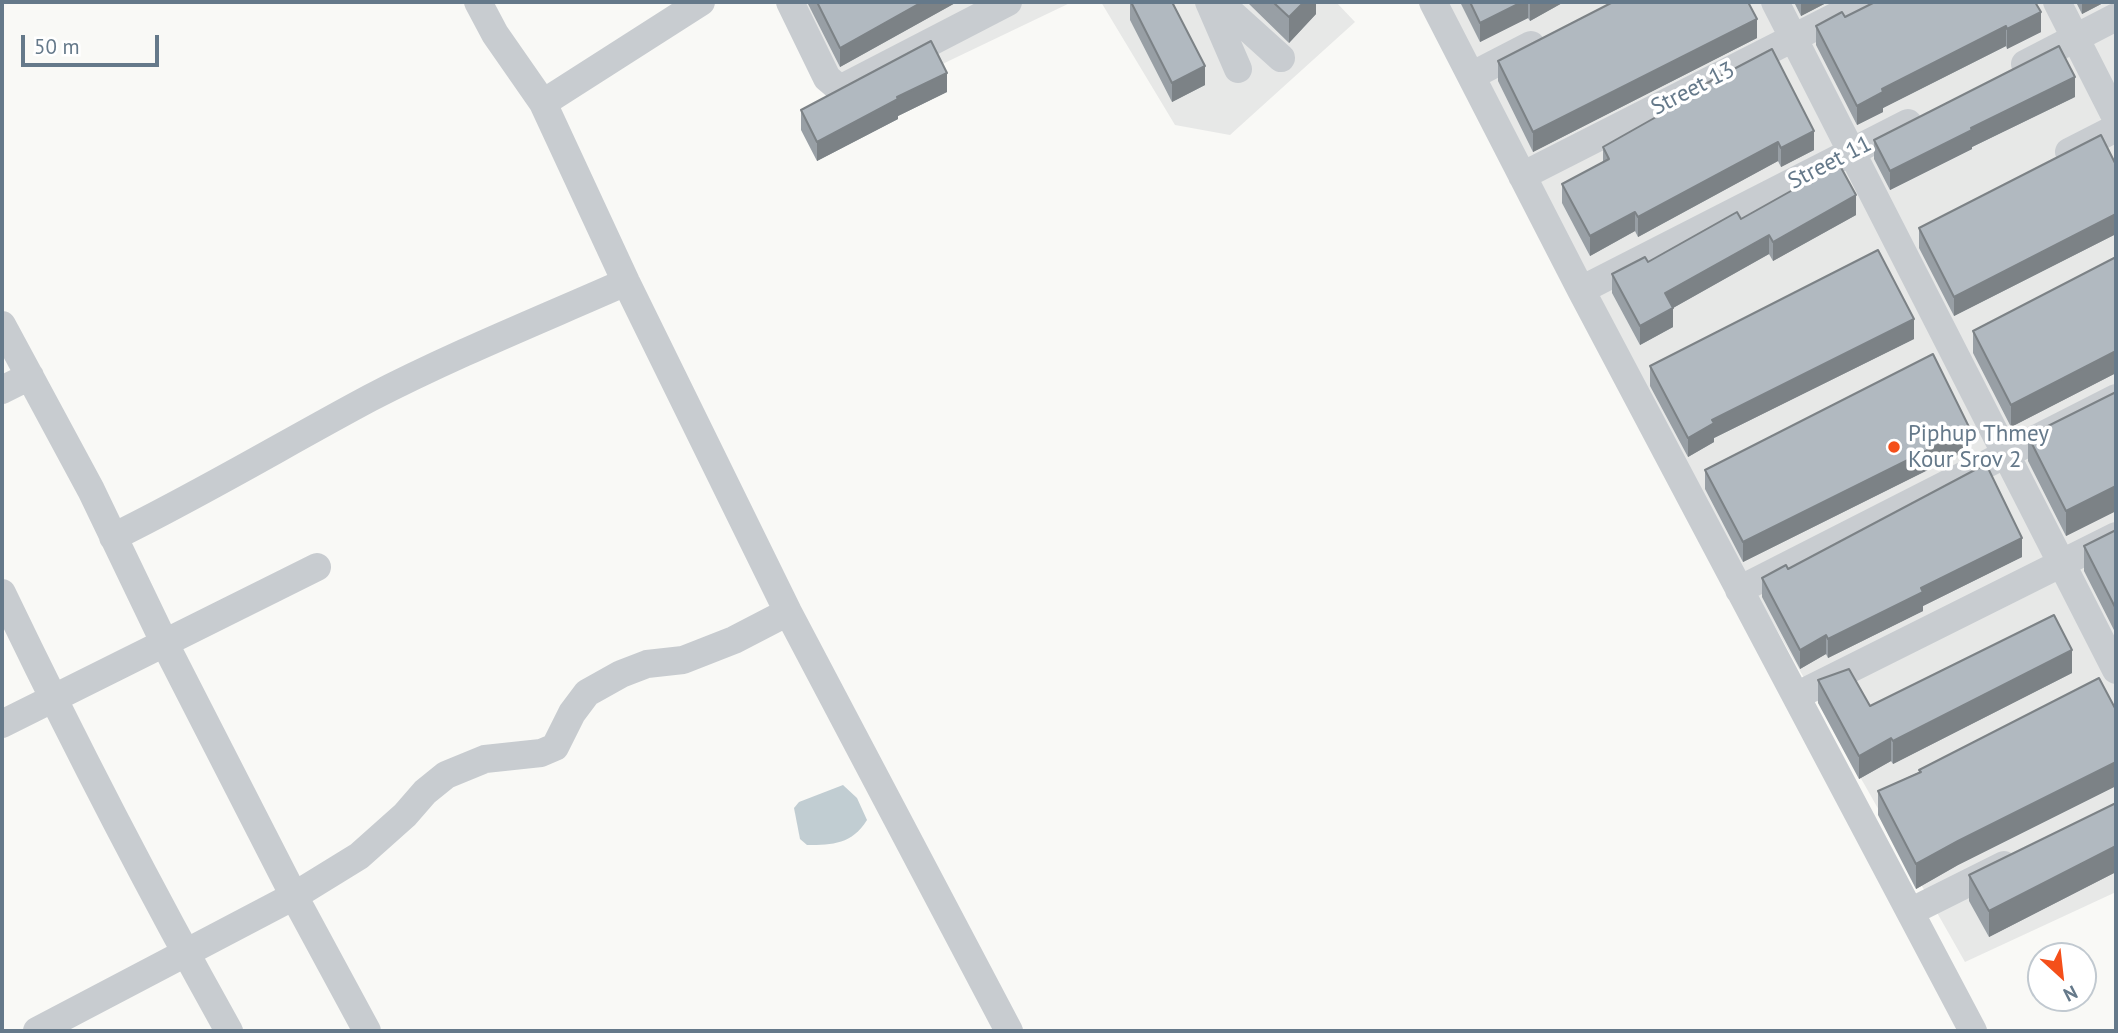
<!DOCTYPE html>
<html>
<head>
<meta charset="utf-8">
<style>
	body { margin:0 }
	#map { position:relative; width:2118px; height:1033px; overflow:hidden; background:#f9f9f6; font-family:"PT Sans",sans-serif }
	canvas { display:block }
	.frame { position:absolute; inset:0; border:4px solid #65798a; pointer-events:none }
	.north { position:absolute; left:2027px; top:942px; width:70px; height:70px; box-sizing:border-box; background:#fff; border:2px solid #c1c9d0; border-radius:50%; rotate:153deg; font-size:19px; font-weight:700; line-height:28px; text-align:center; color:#65798a }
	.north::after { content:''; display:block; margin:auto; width:24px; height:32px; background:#f44f1a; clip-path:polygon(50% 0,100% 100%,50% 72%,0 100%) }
	.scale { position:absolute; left:21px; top:35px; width:138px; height:32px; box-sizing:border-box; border:4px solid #65798a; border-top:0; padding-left:9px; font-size:21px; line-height:24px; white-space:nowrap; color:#65798a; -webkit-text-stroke:5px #fff; paint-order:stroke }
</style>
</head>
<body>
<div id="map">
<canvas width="2118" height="1033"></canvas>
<div class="frame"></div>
<div class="north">N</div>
<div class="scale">50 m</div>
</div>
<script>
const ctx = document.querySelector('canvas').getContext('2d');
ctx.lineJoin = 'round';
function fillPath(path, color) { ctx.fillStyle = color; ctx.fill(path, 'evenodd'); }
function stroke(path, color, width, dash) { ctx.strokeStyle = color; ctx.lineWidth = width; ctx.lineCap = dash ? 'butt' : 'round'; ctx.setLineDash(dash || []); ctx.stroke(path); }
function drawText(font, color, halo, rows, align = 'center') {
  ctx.font = font + ' "PT Sans",sans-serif'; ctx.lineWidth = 7; ctx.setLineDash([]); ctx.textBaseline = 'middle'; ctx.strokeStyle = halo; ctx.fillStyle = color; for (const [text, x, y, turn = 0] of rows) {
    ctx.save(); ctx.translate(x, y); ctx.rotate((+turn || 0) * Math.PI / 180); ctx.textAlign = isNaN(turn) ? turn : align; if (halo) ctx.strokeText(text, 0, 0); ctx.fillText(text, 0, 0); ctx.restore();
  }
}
const built = new Path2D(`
	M777,2H1072L840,113Z
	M1101,2H1336L1355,22L1230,135L1175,125Z
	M1421,2H2116V892L1965,962Z`);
const water = new Path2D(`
	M843,785L857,798L867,820C852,844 833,845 807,845L800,839L794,808L799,802Z`);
const minor = new Path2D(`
	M478,2L495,34L543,103L626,282L788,612L1009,1031
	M790,2L827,78L840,89L1008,2
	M1209,2L1238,69
	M1219,2L1281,58
	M1433,2L1581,290L1973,1031
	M1775,2L2116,670
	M2057,2L2116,118
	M2025,64L2116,17
	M1471,76L1531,45
	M543,103L701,2
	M2069,152L2116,128
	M1522,176L1864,2
	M1581,290L1908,123
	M2,325L91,490L165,644L294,896L367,1031
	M2,390L30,376
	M113,537C201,494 284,444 370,398C453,355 540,320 626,282
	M1739,590L2116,398
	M2,593C73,741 149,888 229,1031
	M1796,696L2116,536
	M2,724L317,567
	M1910,912L2004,865
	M37,1031L294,896L359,856L405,815L425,792L446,775L485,759L541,753L555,747L572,713L587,693L621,674L647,664L683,660L734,640L788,612`);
const wall = new Path2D(`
	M807,2H957L840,67Z
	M1130,2H1172L1205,85L1172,102L1130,20Z
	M1247,2H1316V14L1289,43Z
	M1460,2H1564L1530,21L1528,18L1480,42Z
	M1794,2H1828L1801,16Z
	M1875,2L2041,32L2007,49L2006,46L1883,108V112L1857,125L1816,45V26L1845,17Z
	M2076,2H2105L2082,14Z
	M1757,38L1533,152L1498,81V61Z
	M947,92L898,116V119L817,161L801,130V110Z
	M2075,97L1972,147V149L1890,190L1874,159V140Z
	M1669,103L1814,150L1781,167L1778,161L1638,237L1635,231L1590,256L1562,203V184L1603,162V147L1669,110Z
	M2116,165V234L1954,316L1919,248V228Z
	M1856,215L1773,261L1769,254L1673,308V327L1640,345L1612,293V274L1648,262L1741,219Z
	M2116,257V373L2011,427L1973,353V331Z
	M1914,339L1714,438V442L1688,457L1650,386V366Z
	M2116,392V511L2066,536L2028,461V436Z
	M1970,449L1743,562L1705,489V470Z
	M2116,530V634L2084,571V546Z
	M2022,557L1923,606V611L1828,658L1826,654L1800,669L1762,597V578L1788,569Z
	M2072,673L1893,764L1891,761L1859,779L1818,703V680L1870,706Z
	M2116,710V786L1958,865L1916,889L1878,815V791L1919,772V770Z
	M2116,803V872L1989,937L1969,901V875Z`);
const shadedWall = new Path2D(`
	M922,2H957L840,67V48Z
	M1304,2H1316V14L1289,43V17Z
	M1522,2H1528V18L1480,42V23Z
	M1530,2H1564L1530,21Z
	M1801,2H1828L1801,16Z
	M2082,2H2105L2082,14Z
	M2041,12V32L2007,49V29Z
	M1757,19V38L1533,152V132Z
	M2006,26V46L1883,108V112L1857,125V106L1882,89Z
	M1205,66V85L1172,102V83Z
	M947,73V92L898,116V119L817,161V142L897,97Z
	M2075,77V97L1972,147V149L1890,190V171L1971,128Z
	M1814,131V150L1781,167V148Z
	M1778,142V161L1638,237V217Z
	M1856,195V215L1773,261V242Z
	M1635,212V231L1590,256V236Z
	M2116,214V234L1954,316V297Z
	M1769,235V254L1673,308V327L1640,345V326L1665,293Z
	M1914,319V339L1714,438V442L1688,457V438L1712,420Z
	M2116,351V373L2011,427V405Z
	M1970,429V449L1743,562V542Z
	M2116,486V511L2066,536V511Z
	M2022,538V557L1923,606V611L1828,658V639L1921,588Z
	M1826,635V654L1800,669V650Z
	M2072,650V673L1893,764V741Z
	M1891,738V761L1859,779V756Z
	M2116,762V786L1958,865L1916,889V864L1958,841Z
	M2116,846V872L1989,937V911Z`);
const building = new Path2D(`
	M817,2H922L840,48Z
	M1131,2H1172L1205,66L1172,83Z
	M1273,2H1304L1289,17Z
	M1470,2H1522L1480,23Z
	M1613,2H1748L1757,19L1533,132L1498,61Z
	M1875,2H2035L2041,12L2007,29L2006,26L1882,89L1883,92L1857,106L1816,26L1842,12L1845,17Z
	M931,41L947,73L897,97L898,99L817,142L801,110Z
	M2059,46L2075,77L1971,128L1972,130L1890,171L1874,140Z
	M1772,49L1814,131L1781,148L1778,142L1638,217L1635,212L1590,236L1562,184L1609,159L1603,147L1672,108L1669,103Z
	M2101,135L2116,165V214L1954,297L1919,228Z
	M1839,164L1856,195L1773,242L1769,235L1665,293L1673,308L1640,326L1612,274L1645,257L1648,262L1737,212L1741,219Z
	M1878,250L1914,319L1712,420L1714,423L1688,438L1650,366Z
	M2116,257V351L2011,405L1973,331Z
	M1933,354L1970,429L1743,542L1705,470Z
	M2116,392V486L2066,511L2028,436Z
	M1986,464L2022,538L1921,588L1923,592L1828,639L1826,635L1800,650L1762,578L1786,565L1788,569Z
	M2116,530V609L2084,546Z
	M2054,615L2072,650L1893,741L1891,738L1859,756L1818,680L1849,669L1870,706Z
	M2099,678L2116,710V762L1958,841L1916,864L1878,791L1921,772L1919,770Z
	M2116,803V846L1989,911L1969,875Z`);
const markers = [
	[1894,447,7,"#f44f1a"]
];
const streetNames = [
	["Street 13",1693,89,-27],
	["Street 11",1830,163,-27]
];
const poiNames = [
	["Piphup Thmey",1908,434],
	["Kour Srov 2",1908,460]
];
fillPath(built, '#e7e8e7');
fillPath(water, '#c1cdd2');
stroke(minor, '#c8ccd0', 28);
fillPath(wall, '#989fa5');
fillPath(shadedWall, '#7c8286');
fillPath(building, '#b1b9c0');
stroke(building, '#7c8286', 2);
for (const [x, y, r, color] of markers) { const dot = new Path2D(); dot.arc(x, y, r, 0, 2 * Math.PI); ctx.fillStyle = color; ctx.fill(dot); stroke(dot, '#fff', 2.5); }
drawText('23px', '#65798a', '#fff', streetNames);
drawText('23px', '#65798a', '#fff', poiNames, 'left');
</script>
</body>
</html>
